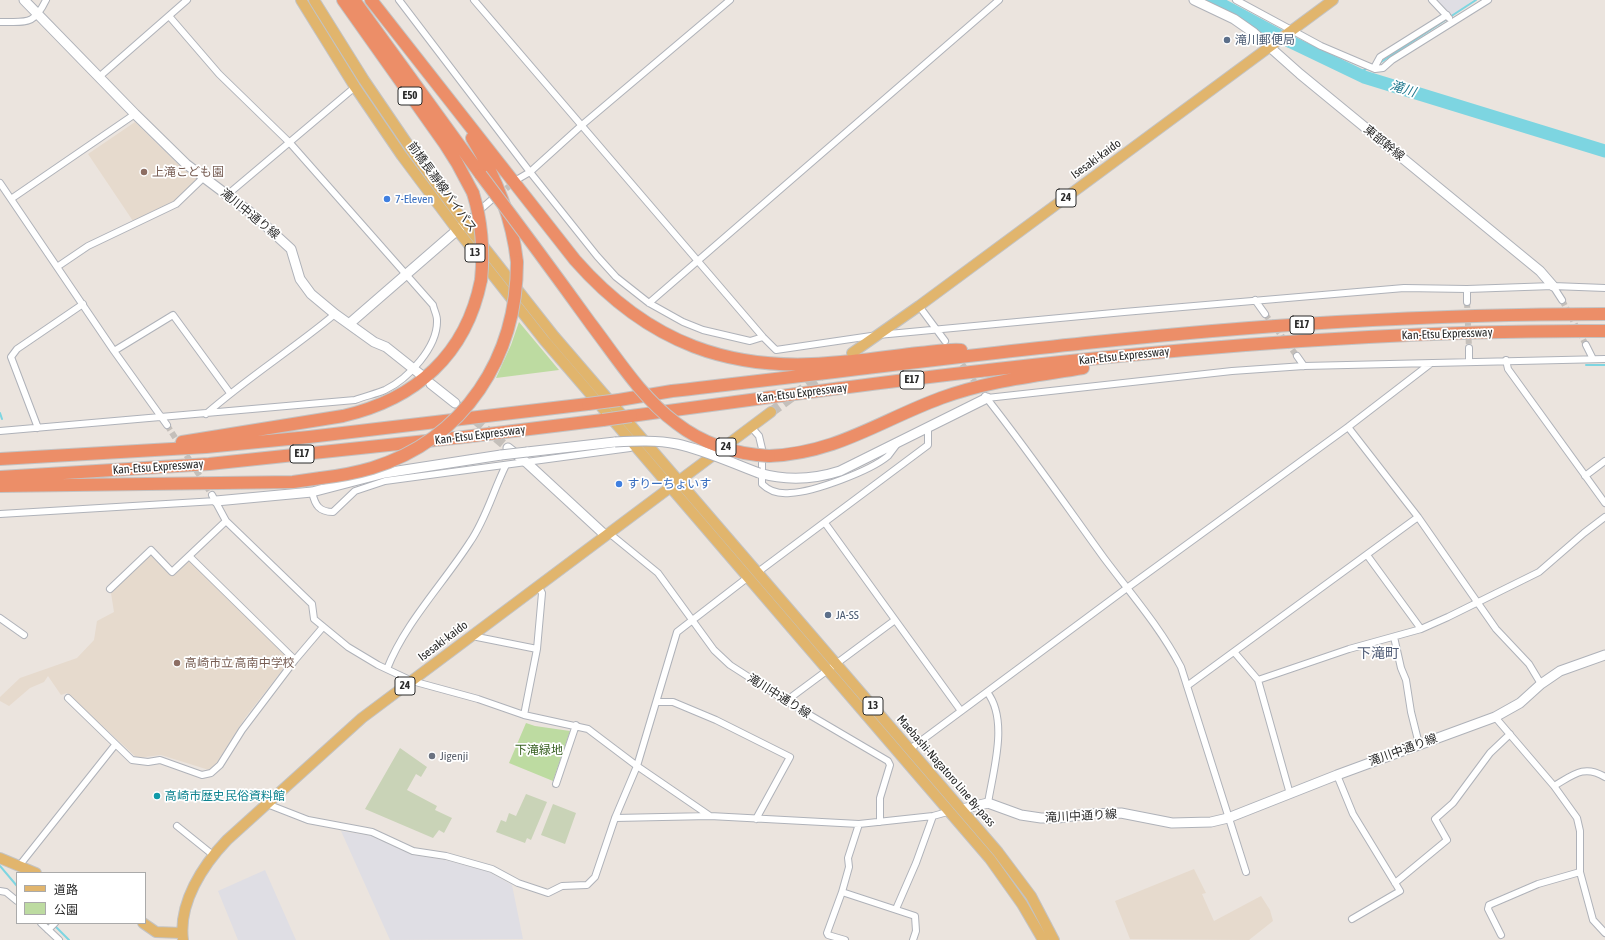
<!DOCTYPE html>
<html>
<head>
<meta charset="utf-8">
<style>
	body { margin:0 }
	#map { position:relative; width:1605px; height:940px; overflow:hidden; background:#ebe4de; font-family:"Asap Condensed","Noto Sans JP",sans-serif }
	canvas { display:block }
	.legend { position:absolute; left:16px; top:872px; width:130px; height:52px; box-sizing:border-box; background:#fff; border:1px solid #aaa; margin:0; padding:5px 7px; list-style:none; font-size:12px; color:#2a2a2a }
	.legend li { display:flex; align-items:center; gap:8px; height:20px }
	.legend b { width:20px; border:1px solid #aaa }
</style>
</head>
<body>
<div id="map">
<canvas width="1605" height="940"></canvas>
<ul class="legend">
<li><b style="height:5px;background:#e1b56d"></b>道路</li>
<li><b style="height:11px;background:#bddba1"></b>公園</li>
</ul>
</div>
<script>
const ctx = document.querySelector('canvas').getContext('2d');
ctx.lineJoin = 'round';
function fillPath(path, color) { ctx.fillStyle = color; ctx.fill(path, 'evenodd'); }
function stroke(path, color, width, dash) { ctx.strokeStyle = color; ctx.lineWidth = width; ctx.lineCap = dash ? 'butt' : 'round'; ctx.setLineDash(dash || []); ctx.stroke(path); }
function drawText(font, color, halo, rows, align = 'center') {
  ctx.font = font + ' "Asap Condensed","Noto Sans JP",sans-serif'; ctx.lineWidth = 3.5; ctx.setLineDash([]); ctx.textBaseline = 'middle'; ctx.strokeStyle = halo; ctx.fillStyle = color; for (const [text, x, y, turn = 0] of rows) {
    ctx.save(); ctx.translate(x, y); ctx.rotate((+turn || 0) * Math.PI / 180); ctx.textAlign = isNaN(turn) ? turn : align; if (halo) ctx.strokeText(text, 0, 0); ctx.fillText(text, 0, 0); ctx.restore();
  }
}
const industrial = new Path2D(`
	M1437,0H1473L1452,16Z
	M341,831L371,836L412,855L445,860L489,872L512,885L523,939L390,940Z
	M265,870L296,940H238L218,891Z`);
const education = new Path2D(`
	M135,122L178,164L198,180L175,202L133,221L88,154Z
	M148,555H152L172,576L187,562H192L287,657V664L245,718L214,767L209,770L161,755L137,758L67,693L61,695L48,676L44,682L30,688L9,706L0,701V697L20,678L77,658L94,640L97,621L114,612L111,593Z
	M1194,869L1206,893L1202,894L1214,921L1261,896L1270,910L1273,921L1249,940L1130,939L1115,901Z`);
const green = new Path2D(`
	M519,322L559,370L496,378L511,345Z
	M526,723L535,726L570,731L553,781L509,763Z`);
const cemetery = new Path2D(`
	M400,748L427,767L421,777L416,774L407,790L437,806L435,810L452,818L444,833L439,830L433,838L365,809Z
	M526,794L547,802L531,840L527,838L525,843L496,832L501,820L506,822L509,813L516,816Z
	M553,804L576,813L565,844L541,835Z`);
const stream = new Path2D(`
	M1378,64L1476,0
	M1357,74L1368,68
	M1586,365H1605
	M0,413L2,419
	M0,866L17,886
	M54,925L69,940`);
const river = new Path2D(`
	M1213,0L1291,42L1364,77L1605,151`);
const streetTunnel = new Path2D(`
	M499,194L516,181
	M1562,300L1586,345
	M1467,302L1469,348
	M1265,314L1297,356
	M957,357L984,395
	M167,425L212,495`);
const secondaryTunnel = new Path2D(`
	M455,403L508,448`);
const primaryTunnel = new Path2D(`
	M771,412L826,372`);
const street = new Path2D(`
	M399,0L530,172L597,256L616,277L649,303L683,322L703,330L750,341L763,337
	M474,0L763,337L776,350L878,335L1124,312L1404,288L1467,289L1553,286L1605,288
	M1236,0L1321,46L1375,69L1383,68L1392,60L1488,0
	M1432,0L1449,18
	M0,22C25,21 33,27 46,0
	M1374,68L1380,57L1447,15
	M99,77L187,0
	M518,179L530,172L582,125L730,0
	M0,183L114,351L167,425
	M227,195L355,87
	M11,199L135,114
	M465,223L497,195
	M57,267L88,246L176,204L203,178
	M1553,286L1562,300
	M1255,300L1265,314
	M1467,302V289
	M649,303L999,0
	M919,306L945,341
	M1586,345L1593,359
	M114,351L173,315L230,393
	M1297,356L1304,366
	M1506,360L1508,369L1605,503
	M1469,362V348
	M985,396C1027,449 1065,504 1104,558C1131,594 1160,627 1181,667L1246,872
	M987,398L1232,371L1304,366L1605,359
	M206,414C247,378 293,349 335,314
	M1348,427L1418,517L1496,629L1529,664L1541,684
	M38,428L11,357L17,349L83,304
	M752,428L759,436L763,453
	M0,431L355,400C365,396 376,394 385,390C408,379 438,347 437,320C437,315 434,310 433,305L290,143L219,74L169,16
	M762,469V463
	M1585,476L1605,461
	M762,478V484C770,492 780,494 790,493C814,492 870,471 888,456C891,452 894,448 897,444
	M312,492C315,505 319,512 333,512L355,491L385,481L630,448
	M212,495L226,521L312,604L314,619L348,647L378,665L412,681L478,699L524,715L588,729L637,766L710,816L859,824L933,816L951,811
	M0,514L216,501
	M825,523L961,711
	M609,533L658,573L714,650L730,665L786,701L888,761L890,765L880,798V822
	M1367,555L1421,629
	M189,556L295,660
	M758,572L928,445V428
	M110,589L151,550L172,572L226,521
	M0,618L24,635
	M472,636L537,649
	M1394,637L1401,668L1406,680L1411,712L1419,744
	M1235,653L1258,680L1290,794
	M387,669C405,623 443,584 470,542C486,519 493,491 506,465
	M1258,680L1349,649L1421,629L1448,617L1539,572L1584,533L1605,517
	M1187,686L1418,517
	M987,692C1009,720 993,771 988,803
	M68,698L132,760L148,762L160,760L202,775L211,773L220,765L242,730L295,660L323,627
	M786,701L895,620
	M657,702H673L716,720L790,757L756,819
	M524,715L537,649L542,593L538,586
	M1495,717L1554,786L1577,818L1580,831V872L1593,920L1605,933
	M910,749L1127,588L1348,427L1430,364
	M1337,775L1353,814L1400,891L1352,919
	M556,784L576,725
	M1554,786C1573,775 1584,764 1605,777
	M267,804L308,820L372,832L413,851L446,856L492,869L518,883L548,893L562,886L587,885L595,877L615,818L637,766L677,632L747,578
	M615,818L710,816
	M177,826L213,855
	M19,866L115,745
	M1395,883L1447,840L1435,819L1453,803L1490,753L1510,734
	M0,891L6,892L17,901
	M842,892L915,916L916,931L913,940
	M896,909L916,863L933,816
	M41,923L59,940
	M48,930L55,923
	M1501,935L1488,909L1489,905L1538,884L1580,872
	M845,940L828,935L827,933L842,892L849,867L848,858L859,824`);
const secondary = new Path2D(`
	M24,0L135,114L186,164L255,216L291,249L300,279L311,294L335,314L374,342L386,347L420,374
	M1194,0L1234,19L1254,33L1300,74L1540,271L1553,286
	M349,324L463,225
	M431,384L455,403
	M508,448L527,463L605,535
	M527,452L615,442
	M759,473C787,481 812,480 840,471L987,398
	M216,501L312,492L385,473L501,455
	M962,809L988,803L1021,815L1041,818H1058L1087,814L1121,813L1172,823L1211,822L1228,818L1337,775L1495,717L1520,703L1541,684L1560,671L1605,655`);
const primary = new Path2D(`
	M301,0L355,87L402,156L458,231L544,340L990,859L1022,904L1043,940
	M314,0L364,80L411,149L465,223L554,336L998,852L1031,896L1054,940
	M852,353L919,306L1333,0
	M0,858L36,873
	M143,923L156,932L182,933
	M183,940C178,903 203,865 227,840L362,718L771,412`);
const highway = new Path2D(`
	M343,0L445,144L457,163L473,193
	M354,0L481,175
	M371,0L575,260C648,343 731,374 841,362C867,360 893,356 919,353C933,352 947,349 961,350
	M472,138C496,177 512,216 517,262
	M619,400L672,391C893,366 1114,335 1337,322C1426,317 1516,314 1605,314
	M631,416C954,372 1279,329 1605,331
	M182,442L343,416C416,399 466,355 481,280
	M769,456C837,453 879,421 941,398C987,381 1035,376 1083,368
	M0,459L206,447L309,437L588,404
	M0,477L209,464L464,437L603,420
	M0,486L293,482L321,478`);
const secondaryBridge = new Path2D(`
	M615,442C636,441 657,440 677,444C705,450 732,463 759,473
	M501,455L527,452`);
const highwayBridge = new Path2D(`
	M481,175C518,224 555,274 591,324C617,358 641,397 676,423C703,444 735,454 769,456
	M473,193C482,222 484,250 481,280
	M588,404L619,400
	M603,420L631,416
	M321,478C338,476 355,473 372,468C465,439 517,357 517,262`);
const markers = [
	[1227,40,4,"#5c6f8a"],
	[144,172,4,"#8d6e63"],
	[387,199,4,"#3f7fe0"],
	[619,484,4,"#3f7fe0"],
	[828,615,4,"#5c6f8a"],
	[177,663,4,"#8d6e63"],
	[432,756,4,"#6b7280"],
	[157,796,4,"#0f9aa8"]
];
const shields = [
	[410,96,24],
	[1066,198,20],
	[475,253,20],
	[1302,325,24],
	[912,380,24],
	[726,447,20],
	[302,454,24],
	[405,686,20],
	[873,706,20]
];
const shieldNames = [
	["E50",410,96],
	["24",1066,198],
	["13",475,253],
	["E17",1302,325],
	["E17",912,380],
	["24",726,447],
	["E17",302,454],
	["24",405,686],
	["13",873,706]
];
const serviceNames = [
	["滝川郵便局",1235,40],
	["JA-SS",836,615]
];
const streetNames = [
	["東部幹線",1384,143,39],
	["Isesaki-kaido",1096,159,-36],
	["前橋長瀞線バイパス",442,187,54],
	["滝川中通り線",250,214,39],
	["Kan-Etsu Expressway",1447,334,-2],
	["Kan-Etsu Expressway",1124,356,-6],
	["Kan-Etsu Expressway",802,393,-7],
	["Kan-Etsu Expressway",480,435,-7],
	["Kan-Etsu Expressway",158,467,-4],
	["Isesaki-kaido",443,641,-37],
	["滝川中通り線",779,696,32],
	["滝川中通り線",1403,750,-20],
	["Maebashi-Nagatoro Line By-pass",946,771,49],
	["滝川中通り線",1081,816,-3]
];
const educationNames = [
	["上滝こども園",152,172],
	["高崎市立 高南中学校",185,663]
];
const shopNames = [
	["7-Eleven",395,199],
	["すりーちょいす",627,484]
];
const parkNames = [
	["下滝緑地",539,750]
];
const worshipNames = [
	["Jigenji",440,756]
];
const cultureNames = [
	["高崎市歴史民俗資料館",165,796]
];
const waterNames = [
	["滝川",1403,89,17]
];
const quarterNames = [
	["下滝町",1378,654]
];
fillPath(industrial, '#dfdee4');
fillPath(education, '#e6dacd');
fillPath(green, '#bddba1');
fillPath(cemetery, '#c9d3b7');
stroke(stream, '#7dd5e1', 2);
stroke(river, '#7dd5e1', 13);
stroke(streetTunnel, '#c4bfba', 6, [6, 3]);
stroke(secondaryTunnel, '#c4bfba', 9, [9, 4.5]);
stroke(primaryTunnel, '#c4bfba', 10, [10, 5]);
stroke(street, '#afb2b9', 8);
stroke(secondary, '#afb2b9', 11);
stroke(primary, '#c3c3c3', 12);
stroke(highway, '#c3c3c3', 14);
stroke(street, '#fff', 6);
stroke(secondary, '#fff', 9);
stroke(primary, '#e1b56d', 10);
stroke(highway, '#ec8e68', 12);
stroke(secondaryBridge, '#afb2b9', 11, []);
stroke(highwayBridge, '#c3c3c3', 14, []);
stroke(secondaryBridge, '#fff', 9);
stroke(highwayBridge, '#ec8e68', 12);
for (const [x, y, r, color] of markers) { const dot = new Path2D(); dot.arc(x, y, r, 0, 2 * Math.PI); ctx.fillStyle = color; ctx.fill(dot); stroke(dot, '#fff', 1.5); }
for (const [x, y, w] of shields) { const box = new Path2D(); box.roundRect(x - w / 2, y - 9, w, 18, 3); ctx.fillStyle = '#fff'; ctx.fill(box); stroke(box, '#2a2a2a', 1); }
drawText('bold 11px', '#2a2a2a', null, shieldNames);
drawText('12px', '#4e5e75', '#fff', serviceNames, 'left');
drawText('12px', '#2a2a2a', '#fff', streetNames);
drawText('12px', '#785e54', '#fff', educationNames, 'left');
drawText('12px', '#366cbe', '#fff', shopNames, 'left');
drawText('12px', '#386022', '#fff', parkNames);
drawText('12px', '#5b616d', '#fff', worshipNames, 'left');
drawText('12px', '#0d838f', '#fff', cultureNames, 'left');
drawText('italic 13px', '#1d768c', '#fff', waterNames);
drawText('14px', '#505c76', '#fff', quarterNames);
</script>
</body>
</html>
